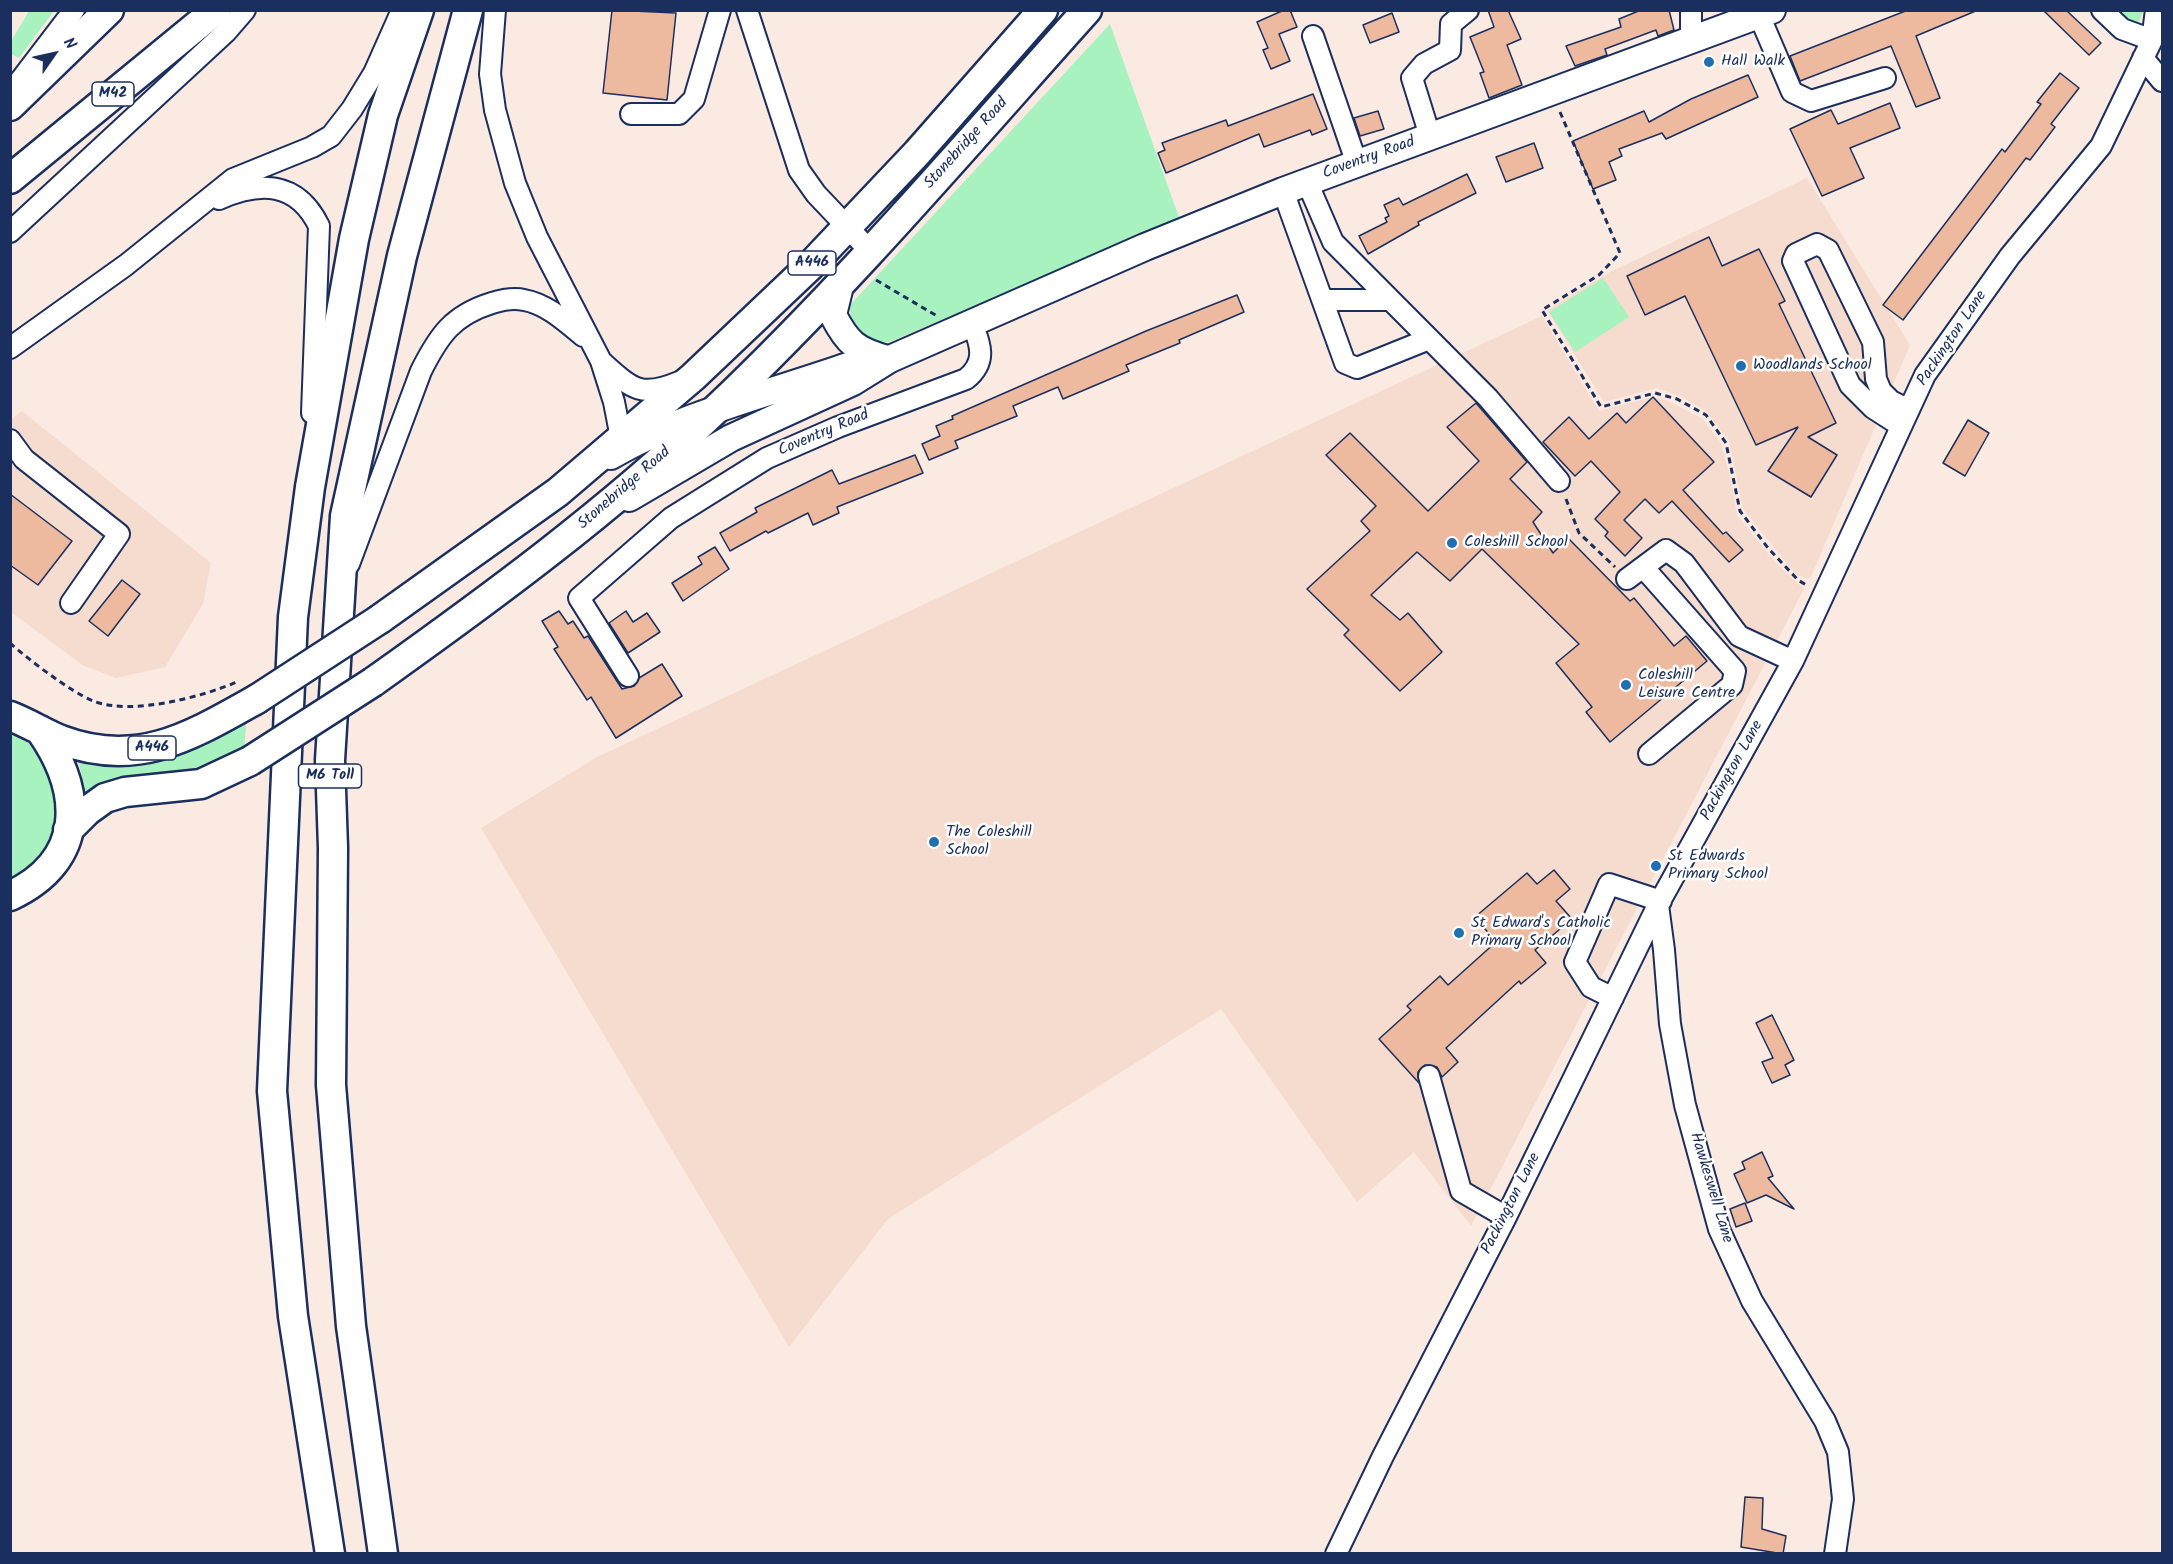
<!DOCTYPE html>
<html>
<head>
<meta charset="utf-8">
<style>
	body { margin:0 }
	#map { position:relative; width:2173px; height:1564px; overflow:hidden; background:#faeae2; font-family:Kalam,sans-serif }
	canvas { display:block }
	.frame { position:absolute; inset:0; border:12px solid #1b2f5e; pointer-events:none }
	.north { position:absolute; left:24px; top:24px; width:60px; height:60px; -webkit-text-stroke:4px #fff; paint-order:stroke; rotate:56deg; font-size:16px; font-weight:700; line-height:24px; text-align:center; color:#1b2f5e }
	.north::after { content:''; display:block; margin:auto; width:21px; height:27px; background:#1b2f5e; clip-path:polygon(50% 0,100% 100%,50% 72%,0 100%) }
</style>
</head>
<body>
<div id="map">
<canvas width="2173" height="1564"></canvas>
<div class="frame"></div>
<div class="north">N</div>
</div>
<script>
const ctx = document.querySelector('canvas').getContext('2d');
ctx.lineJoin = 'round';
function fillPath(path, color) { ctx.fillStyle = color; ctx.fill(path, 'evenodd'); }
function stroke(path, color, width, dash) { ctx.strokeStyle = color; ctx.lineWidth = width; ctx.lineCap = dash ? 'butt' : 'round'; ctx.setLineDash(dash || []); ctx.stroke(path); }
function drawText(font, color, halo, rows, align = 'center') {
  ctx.font = font + ' Kalam,sans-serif'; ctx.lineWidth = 5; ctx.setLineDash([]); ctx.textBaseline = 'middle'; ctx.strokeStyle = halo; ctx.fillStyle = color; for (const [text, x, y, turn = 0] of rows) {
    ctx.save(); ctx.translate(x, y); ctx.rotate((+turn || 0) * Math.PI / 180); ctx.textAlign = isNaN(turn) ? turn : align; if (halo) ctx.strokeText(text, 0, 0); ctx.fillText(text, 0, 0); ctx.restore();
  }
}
const built = new Path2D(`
	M1807,178L1910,345L1810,579L1796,575L1743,509L1729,441L1706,411L1682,397L1657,388L1604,402L1547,310L1610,272Z
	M1542,316L1599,411L1653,397L1666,400L1703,419L1721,443L1730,476L1737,515L1775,562L1804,589L1471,1226L1414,1152L1357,1202L1221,1009L888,1219L789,1347L481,828L597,757Z
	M22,411L211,563L203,604L165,667L116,678L84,666L11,612V419Z`);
const green = new Path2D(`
	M29,11H54L19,58L11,54V41Z
	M2110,11H2143L2139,22L2132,26Z
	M1110,24L1180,220L889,342H866L851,329L850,305Z
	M1603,278L1629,317L1575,352L1549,312Z
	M247,716L244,751L201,771L86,796L78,759Z
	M11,732C58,754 71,817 40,858C33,868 21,874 11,880Z`);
const building = new Path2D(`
	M612,10L676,13L667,100L603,93Z
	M1284,10H1290L1297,27L1279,34L1290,61L1271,69L1263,50L1268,48L1257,22Z
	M1488,10H1508L1521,39L1507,45L1522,85L1489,98L1480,73L1484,72L1470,37L1494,27Z
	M1641,10H1669L1674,30L1658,36L1656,30L1605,49L1607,55L1575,66L1566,46L1621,27L1619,19Z
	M1908,10H1978L1916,36L1940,98L1916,107L1891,46L1800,81L1790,56Z
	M2043,10L2067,11L2101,43L2089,55Z
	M1392,13L1399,32L1370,43L1363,25Z
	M2060,73L2079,88L2051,124L2055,127L2030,160L2026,158L1903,320L1883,305L2002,149L2005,152L2041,104L2037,102Z
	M1748,75L1758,97L1666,139L1662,133L1619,149L1622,156L1609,162L1616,180L1593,189L1573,141L1644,111L1649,122L1691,99Z
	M1313,94L1327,129L1312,135L1310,130L1264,147L1259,134L1166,173L1158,153L1165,150L1162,143L1226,120L1228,126Z
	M1890,103L1900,128L1850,148L1864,178L1822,196L1790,129L1831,110L1838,124Z
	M1378,111L1384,129L1360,136L1354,118Z
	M1534,143L1543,168L1506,182L1496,157Z
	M1467,174L1476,193L1418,222L1419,225L1368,254L1359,236L1387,222L1385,218L1389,216L1384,205L1399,198L1403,205Z
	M1709,237L1722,266L1759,249L1785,301L1779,304L1836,423L1808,437L1837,455L1811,497L1768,471L1798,427L1756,445L1685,296L1645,315L1627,276Z
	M1237,295L1244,312L1179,340L1180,343L1126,365L1129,371L1063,399L1058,387L1013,406L1017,416L955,441L958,448L929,460L922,444L940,436L936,426L953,419L952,416L1146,331Z
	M1653,397L1714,462L1683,490L1723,534L1726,532L1743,550L1729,562L1672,501L1659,513L1645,499L1624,520L1642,538L1625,556L1605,536L1608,532L1595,519L1620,492L1591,461L1575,476L1543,442L1569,417L1589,439L1617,413L1626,423Z
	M1476,403L1527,462L1510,479L1542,512L1533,522L1553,553L1568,538L1630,601L1634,598L1674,646L1686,636L1707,661L1610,742L1586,712L1592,707L1556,663L1579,644L1482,549L1450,581L1417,552L1371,595L1400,620L1408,613L1442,652L1400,691L1344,635L1349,630L1307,589L1370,531L1361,521L1376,506L1326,455L1350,433L1428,511L1479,461L1447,427Z
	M1968,420L1989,433L1965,476L1943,463Z
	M915,455L923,473L837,507L839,513L813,525L808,513L768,533L766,531L730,551L720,533L757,512L755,508L832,470L839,484Z
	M10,494L72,541L38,585L10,565Z
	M715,547L729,569L683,601L672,583L702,564L698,557Z
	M122,580L140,594L108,636L89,621Z
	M559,611L568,624L573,621L584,638L588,636L622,689L634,686L639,678L662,664L682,696L616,738L591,697L587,700L554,649L558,647L542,621Z
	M626,611L633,622L647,613L660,632L628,653L609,623Z
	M1554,870L1570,889L1556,901L1572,919L1535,950L1546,963L1521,984L1519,981L1446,1048L1458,1062L1442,1077L1437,1067L1425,1065L1418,1072L1419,1083L1379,1039L1411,1010L1407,1006L1440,976L1448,985L1496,942L1475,917L1527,873L1537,884Z
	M1772,1015L1794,1060L1785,1065L1790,1075L1772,1083L1762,1062L1773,1058L1756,1023Z
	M1762,1152L1773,1176L1768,1178L1794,1209L1766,1195L1747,1203L1734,1174L1745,1169L1742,1162Z
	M1745,1203L1752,1221L1736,1227L1730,1209Z
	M1745,1497L1763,1498L1762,1529L1786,1536L1783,1554L1741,1547Z`);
const path = new Path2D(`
	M1560,112L1620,253L1599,275L1542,310L1601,407L1655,393L1677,399L1706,415L1726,443L1740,511L1768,548L1798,580L1808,586
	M876,280L937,316
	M1566,499L1579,533L1615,567
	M10,643C29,660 71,692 93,701C132,716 201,697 237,682`);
const minor = new Path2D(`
	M495,10L490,74L495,110L515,183L537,237L601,361L614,402L621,438
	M747,10L799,170L816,194L870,251
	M2102,10L2122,29L2152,40
	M1759,15L1792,92L1811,101L1885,78
	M1313,36L1357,164
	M1691,41V10
	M2143,58L2162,81
	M19,82L74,10
	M631,114H679L694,99L720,10
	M1430,136L1412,78L1424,64L1450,50L1451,24L1468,10
	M1307,182L1333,242L1488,398L1559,481
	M1283,191L1345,363L1357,368L1429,339
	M219,199C260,181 297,181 319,226L312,413
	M10,232L226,32L245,10
	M1324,300H1390
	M10,348L126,265L233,179L312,147L331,136L352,109L374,73L402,10
	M603,363C632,389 641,398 679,382
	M1901,426L1873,408L1850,385L1793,261L1796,254L1817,244L1828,250L1873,342L1876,379L1881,391L1891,401L1909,410
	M10,440L24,459L119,534L71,603
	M349,564L421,371C439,335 453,315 492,303C502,300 515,298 524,300C547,304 566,322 583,336
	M1643,567L1735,671L1732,685L1649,754
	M1627,579L1666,550L1684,563L1739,636L1793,661
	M628,676L579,598L671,518L767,458L838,427L966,379C987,362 981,345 972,323
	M1658,905L1664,950L1670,1024L1685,1105L1719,1229L1752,1301L1825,1421L1838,1452L1843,1499L1835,1554
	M1613,998L1591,987L1575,962L1609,884L1661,901
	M1429,1076L1461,1191L1506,1217
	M1336,1554L1383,1456L1506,1217L1658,905L1793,661L1925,375L2010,256L2101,146L2152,40L2156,10`);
const major = new Path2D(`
	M840,286L833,315C848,344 856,350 887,359
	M611,456C677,416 774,392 848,366L869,363
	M629,498L731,438L853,382L890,359L1145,247L1283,191L1772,10`);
const highway = new Path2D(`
	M10,106L109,10
	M10,179L216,10
	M380,619L558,492L693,377L810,266L917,153L1043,10
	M373,682C491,598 608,512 713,412C846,286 965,146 1087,10
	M10,716C28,723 44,733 61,740C138,769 191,736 257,699
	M68,830L87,811L105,798L125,792L201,784L250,761
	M10,896C87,860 83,791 40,730
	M330,1554L293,1316L272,1091L293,617L310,487L354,239L383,115L419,10
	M383,1554L351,1326L331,1085L333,848L330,760L345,516L402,256L468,10`);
const highwayBridge = new Path2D(`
	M257,699L380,619
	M250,761L373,682`);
const markers = [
	[1709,62,6,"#1f6fb2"],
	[1741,366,6,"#1f6fb2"],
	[1452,543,6,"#1f6fb2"],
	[1626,685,6,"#1f6fb2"],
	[934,842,6,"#1f6fb2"],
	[1656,866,6,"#1f6fb2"],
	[1459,933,6,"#1f6fb2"]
];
const shields = [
	[113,94,42],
	[812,263,48],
	[152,748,48],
	[330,776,63]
];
const shieldNames = [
	["M42",113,94],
	["A446",812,263],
	["A446",152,748],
	["M6 Toll",330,776]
];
const poiNames = [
	["Hall Walk",1721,62],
	["Woodlands School",1753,366],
	["Coleshill School",1464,543],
	["Coleshill",1638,676],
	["Leisure Centre",1638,694],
	["The Coleshill",946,833],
	["School",946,851],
	["St Edwards",1668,857],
	["Primary School",1668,875],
	["St Edward's Catholic",1471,924],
	["Primary School",1471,942]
];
const streetNames = [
	["Stonebridge Road",967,144,-48],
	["Coventry Road",1369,159,-20],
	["Packington Lane",1953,339,-56],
	["Coventry Road",824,434,-23],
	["Stonebridge Road",625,489,-41],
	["Packington Lane",1733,771,-61],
	["Hawkeswell Lane",1710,1188,73],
	["Packington Lane",1512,1204,-63]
];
fillPath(built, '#f6dcce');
fillPath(green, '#a8f2c0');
fillPath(building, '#edba9f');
stroke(building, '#1b2f5e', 1.5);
stroke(minor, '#1b2f5e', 24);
stroke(major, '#1b2f5e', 30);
stroke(highway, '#1b2f5e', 33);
stroke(path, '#1b2f5e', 3, [6, 4.5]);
stroke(minor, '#fff', 20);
stroke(major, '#fff', 26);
stroke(highway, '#fff', 28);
stroke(highwayBridge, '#1b2f5e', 33, []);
stroke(highwayBridge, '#fff', 28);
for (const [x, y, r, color] of markers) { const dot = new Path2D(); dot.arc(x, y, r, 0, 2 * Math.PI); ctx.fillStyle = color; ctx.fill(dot); stroke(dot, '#fff', 2); }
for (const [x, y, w] of shields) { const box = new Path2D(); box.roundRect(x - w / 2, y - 12, w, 24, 4.5); ctx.fillStyle = '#fff'; ctx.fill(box); stroke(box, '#1b2f5e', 1.5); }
drawText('bold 15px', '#1b2f5e', null, shieldNames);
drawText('16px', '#1b2f5e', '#fff', poiNames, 'left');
drawText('16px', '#1b2f5e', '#fff', streetNames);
</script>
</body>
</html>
